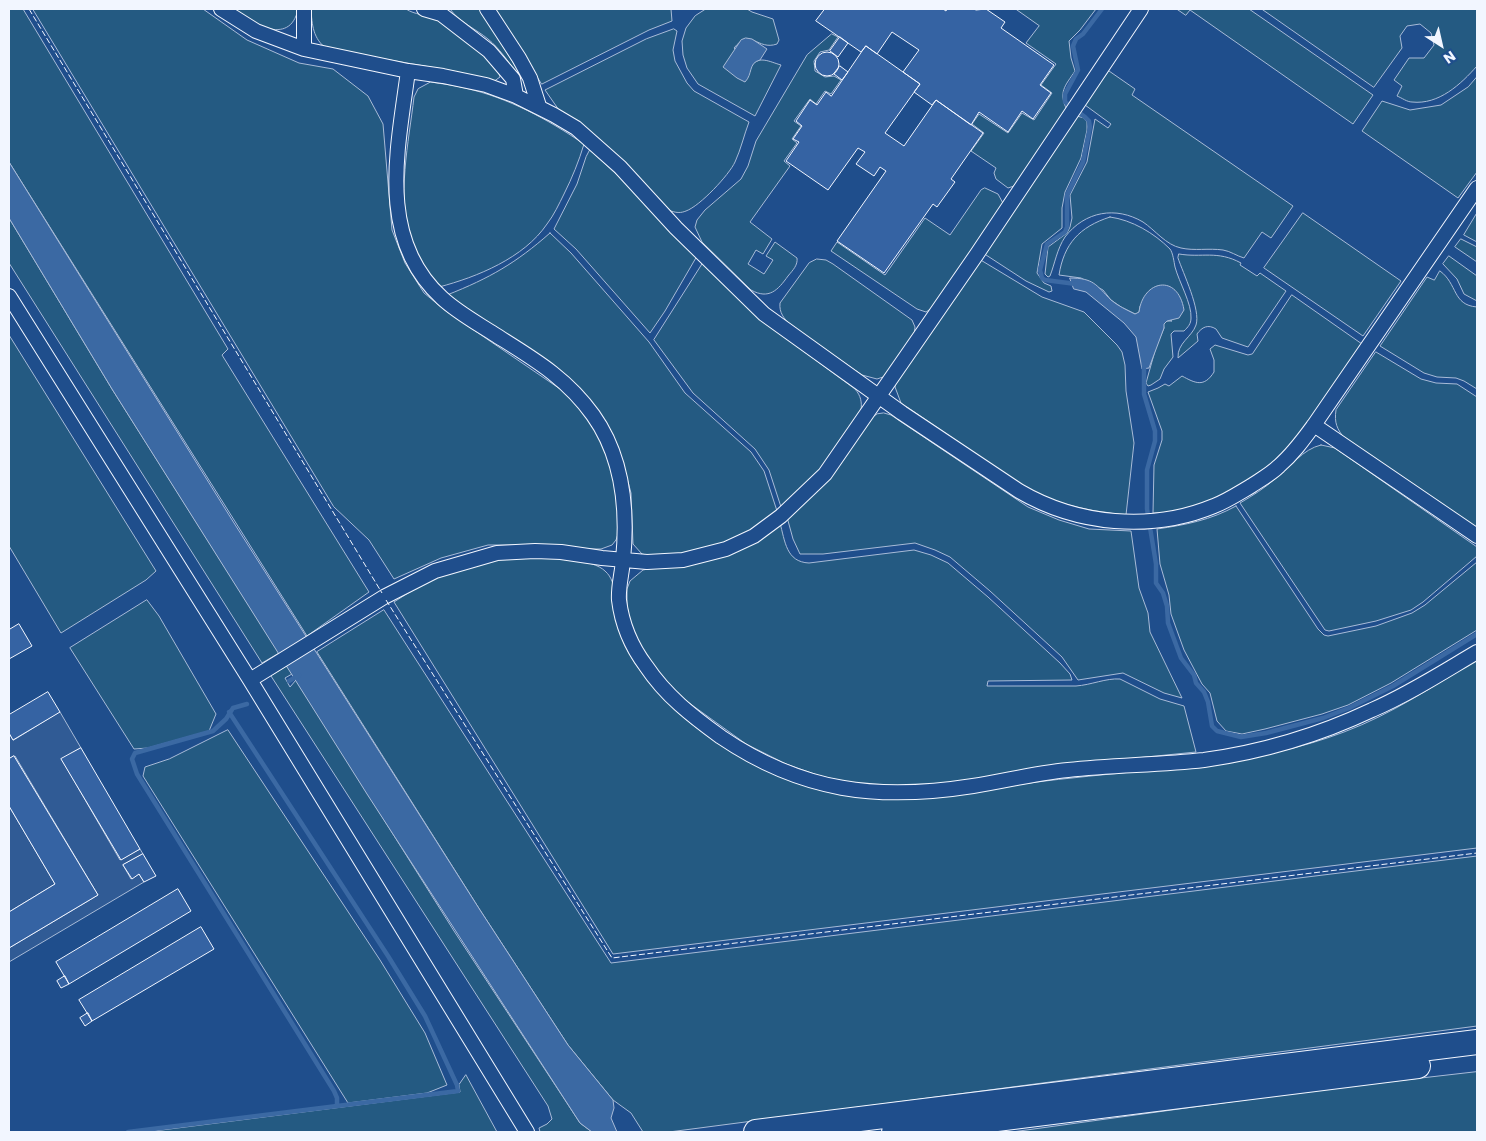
<!DOCTYPE html>
<html>
<head>
<meta charset="utf-8">
<style>
	body { margin:0 }
	#map { position:relative; width:1486px; height:1141px; overflow:hidden; background:#1f4e8c; font-family:Poppins,sans-serif }
	canvas { display:block }
	.frame { position:absolute; inset:0; border:10px solid #f2f6ff; pointer-events:none }
	.north { position:absolute; left:1416px; top:20px; width:50px; height:50px; -webkit-text-stroke:4px #1f4e8c; paint-order:stroke; rotate:145deg; font-size:14px; font-weight:700; line-height:20px; text-align:center; color:#f2f6ff }
	.north::after { content:''; display:block; margin:auto; width:18px; height:22px; background:#f2f6ff; clip-path:polygon(50% 0,100% 100%,50% 72%,0 100%) }
</style>
</head>
<body>
<div id="map">
<canvas width="1486" height="1141"></canvas>
<div class="frame"></div>
<div class="north">N</div>
</div>
<script>
const ctx = document.querySelector('canvas').getContext('2d');
ctx.lineJoin = 'round';
function fillPath(path, color) { ctx.fillStyle = color; ctx.fill(path, 'evenodd'); }
function stroke(path, color, width, dash) { ctx.strokeStyle = color; ctx.lineWidth = width; ctx.lineCap = dash ? 'butt' : 'round'; ctx.setLineDash(dash || []); ctx.stroke(path); }
const green = new Path2D(`
	M9,9H23L228,349L222,355L369,592L307,636L9,162Z
	M33,9H203L247,40L299,63L333,69L368,96L383,124L392,230L405,263L424,293L446,311L566,393L588,419L603,444L616,479L620,528L616,540L612,545L601,549H582L530,545H488L441,558L394,579L369,540L334,507Z
	M230,9H298C290,48 249,22 230,9Z
	M311,9H406C415,15 425,14 435,19C450,26 497,60 500,77L493,82L453,71L327,49C313,39 312,25 311,9Z
	M450,9H480L519,72L516,73C508,61 499,48 488,39C476,29 459,22 450,9Z
	M495,9H671L672,21L649,30L542,84Z
	M706,9H747L752,12L773,19L779,40L777,44C757,51 751,27 734,48L751,66C759,55 770,62 781,65L755,116L698,84L687,68L683,55L682,41L686,28L695,16Z
	M1016,9H1096L1080,30L1069,41L1071,58L1075,71C1065,86 1058,92 1067,110L1014,186L1008,188L996,179L994,173L996,168L971,151L984,133L972,124L979,114L1008,133L1022,113L1034,120L1052,93L1041,85L1056,64L1026,43L1039,26Z
	M1177,9H1249L1373,95L1353,124L1190,10L1186,15Z
	M1262,9H1477V66C1461,84 1439,105 1412,102C1407,102 1402,98 1397,96L1402,86L1394,80L1409,58H1424L1434,45L1431,33L1420,24L1407,26L1400,36L1402,48L1374,87Z
	M674,29L677,31L673,50L675,61L687,83L694,91L749,122C744,135 741,149 735,162C729,175 700,206 686,211C681,213 677,213 671,211L604,143L581,125L561,113L545,90L646,39Z
	M832,34L838,37L829,50L820,52L814,61L815,71L825,77L834,76L841,80L831,94L825,91L816,104L810,99L794,121L801,126L792,139L797,143L784,161L790,166L750,222L772,239L763,254L756,250L748,264L764,274L773,260L766,256L775,242L797,258C798,265 793,270 788,276C778,290 769,300 751,290L702,242L695,227L697,220L705,210L741,179L748,166L756,141L807,55Z
	M1109,71L1135,89L1132,95L1293,206L1271,238L1262,232L1244,258C1237,256 1230,251 1223,250C1209,248 1194,251 1181,248C1166,245 1155,230 1143,222C1116,206 1085,211 1065,237C1057,249 1055,263 1050,276L1048,277L1045,274L1048,247L1067,233L1070,227L1072,218L1070,195L1087,162L1095,119L1108,128L1111,124L1085,105Z
	M1477,77V172L1458,198L1362,131L1382,101L1410,110L1441,105L1468,87Z
	M431,82C442,84 454,85 465,88C509,98 547,119 584,144C579,161 572,178 564,194C559,204 554,215 547,224C524,258 477,277 439,287C427,273 417,259 411,242C396,198 409,141 414,97L418,89Z
	M1077,116L1084,118L1087,122V130L1081,158L1065,192L1062,208V228L1042,244L1037,273L1044,283L1051,286L1052,291L1049,292L1026,281L983,253Z
	M590,150L615,173L697,256L665,311L650,333L576,249L554,229L577,184L586,157Z
	M985,188L998,194L1004,205L935,306L926,312L917,309L831,251L837,242L885,275L925,218L950,235L981,190Z
	M1303,213L1401,281L1363,336L1264,268Z
	M1477,213V242L1464,235Z
	M1110,217C1132,220 1154,233 1170,249C1173,253 1174,262 1175,267C1179,282 1192,304 1191,318C1191,324 1188,327 1184,331H1174L1171,334L1173,357L1164,369L1160,379L1151,385L1148,386L1146,383L1156,347L1164,328L1163,324L1167,321H1172L1140,306L1139,313L1135,314L1121,307L1111,300L1103,290L1081,278L1059,275C1064,244 1079,227 1110,217Z
	M9,218L112,389L279,653L262,663L9,263Z
	M550,233L571,253L649,342L685,393L751,452L764,471L778,514L753,533L682,556H651L642,554L633,544L631,493L623,463L608,428L581,390L560,370L447,295C490,278 516,263 550,233Z
	M1461,239L1477,247V262L1455,247Z
	M1179,254C1202,258 1217,250 1241,263L1240,265L1257,276L1260,273L1286,291L1248,347L1222,338L1216,329C1208,324 1202,327 1197,334L1198,341L1178,358C1177,343 1192,337 1196,325C1201,310 1183,273 1178,258Z
	M1449,256L1477,276V301L1464,294L1457,279L1443,264Z
	M817,259L826,260L833,264L912,320L915,327L914,336L886,376L877,379L862,375L790,325C784,318 779,313 780,303L809,263Z
	M979,259L1042,297L1084,312L1117,345L1122,352L1125,365L1126,391L1134,443L1126,515C1093,512 1060,505 1031,491L901,403L895,387L897,378Z
	M703,263L761,320L855,389C861,396 862,402 861,411L823,468L782,510L769,470L755,449L693,393L654,340Z
	M1440,271C1458,284 1452,305 1477,307V389L1464,381L1456,378L1437,377L1424,373L1380,346L1427,277L1434,280Z
	M1292,295L1362,344L1293,444L1276,462L1252,479L1214,500L1177,512L1153,513L1154,465L1162,440V431L1148,392L1158,388L1165,384L1169,386L1182,376C1195,383 1204,388 1214,372V360L1210,349L1215,345L1248,355L1252,354Z
	M9,335L156,571L146,580L61,633L9,546Z
	M1376,352L1421,379L1436,383L1457,384L1477,397V529L1345,439C1337,429 1334,423 1336,410Z
	M884,413L891,415L1028,507L1059,520L1089,529L1131,531L1139,588L1148,613L1150,632L1182,698L1164,693L1123,673L1078,680L1062,657L990,591L950,557L935,550L915,543L823,554H800L793,539L787,517L868,420L877,414Z
	M1321,445L1335,448L1477,547V556L1423,602L1411,610L1376,621L1329,631L1325,630L1240,503C1252,496 1265,488 1276,478C1290,467 1303,449 1321,445Z
	M1236,506L1318,629L1324,635L1328,636L1376,626L1412,613L1425,605L1477,562V630L1391,683L1348,705L1322,714L1265,729L1242,734L1226,731L1217,721L1210,693L1202,684L1184,650L1171,614L1169,595L1160,564L1157,529C1185,525 1211,520 1236,506Z
	M780,523C785,541 786,562 809,563L914,550L931,555L948,563L988,597L1060,663L1070,674L1072,680L988,681L987,686H1076C1091,685 1106,678 1120,679L1160,699L1184,706L1196,752L1106,761L943,785L865,786L820,776L786,764L746,744L678,695L661,678L640,646L631,626L627,606V589L630,581L643,570L653,568Z
	M537,555C554,558 593,559 605,571C619,583 613,606 617,622C618,627 620,633 622,638C632,665 659,696 681,715C723,752 775,779 829,791C838,793 847,796 856,796C928,802 1000,785 1072,778C1162,768 1258,765 1344,732C1392,714 1434,686 1477,659V848L613,954L394,602L408,593L436,578L500,558Z
	M147,600L159,616L216,714L209,731L148,748L134,749L70,648Z
	M384,610L611,963L1477,856V1026L669,1132H643L631,1113L613,1100L568,1045L480,910L317,652Z
	M287,666L292,674L285,678L290,687L296,680L454,931L563,1097L580,1123L592,1132H540L539,1128L547,1124L552,1119L548,1106L271,676Z
	M228,730L380,960L425,1033L447,1085L427,1093L348,1103L143,776L145,767L169,759Z
	M1477,1072V1132H1012L1317,1090Z
	M466,1075L497,1132H146L460,1092L459,1085Z`);
const parking = new Path2D(`
	M60,712L81,748L62,760L120,860L140,849L143,854L123,865L131,879L139,874L144,882L9,962V948L98,895L15,756L9,759V733L13,740Z
	M9,806L55,884L9,912Z`);
const water = new Path2D(`
	M746,38L752,39L767,49L760,60C748,63 753,74 745,82L737,78L723,67L741,40Z
	M9,162L234,523L480,910L568,1045L613,1100L614,1108L611,1118L617,1132H592L580,1123L367,794L112,389L9,218Z
	M1070,278C1094,278 1096,285 1111,300C1118,306 1127,310 1135,314L1139,312C1143,280 1178,273 1184,310L1179,318L1167,321L1164,324V328L1149,368L1142,369L1136,337L1124,323L1086,292L1074,289Z`);
const stream = new Path2D(`
	M1076,284L1045,280L1042,278L1040,270L1047,244L1065,232L1067,227V195L1083,162L1090,127L1089,121L1085,117L1065,102V94L1078,70L1073,46L1076,39L1083,34L1102,9
	M1144,364V394L1155,431V441L1147,470V509L1156,564V583L1163,593L1167,606L1168,623L1181,658L1194,675L1196,683L1204,692L1208,702L1212,726L1217,731L1241,737L1266,733L1323,718L1349,708L1393,686L1477,634
	M289,681L299,675
	M229,712L388,956L425,1016L457,1085L458,1091L337,1106
	M128,1132L337,1106V1098L334,1091L137,774L132,759L135,753L213,731L226,719L233,708L247,704`);
const building = new Path2D(`
	M825,9H943L946,11L947,9H974L976,10L986,9L1005,22L1001,28L1054,65L1040,85L1051,93L1033,119L1022,111L1008,132L979,112L971,125L936,100L932,105L914,92L920,84L903,72L919,50L892,32L877,54L866,46L861,52L816,21Z
	M840,37L848,43L838,57L830,51Z
	M866,46L920,84L885,133L904,146L936,100L983,133L951,179L955,182L937,207L933,204L884,273L837,241L886,171L880,167L874,176L856,164L865,152L858,148L828,190L786,161L799,142L793,139L802,126L796,121L810,100L817,105L826,92L831,96Z
	M815 64a12 12 0 1 1 24 0a12 12 0 1 1-24 0Z
	M840,66L848,72L842,80L834,74Z
	M19,624L32,646L9,659V630Z
	M48,692L60,712L13,740L9,733V715Z
	M81,748L140,849L121,860L61,759Z
	M14,756L98,895L9,948V912L55,884L9,806V759Z
	M143,854L156,876L144,882L139,874L132,879L123,865Z
	M178,889L191,911L69,984L56,962Z
	M201,927L214,949L92,1021L79,1000Z
	M65,976L69,984L61,988L57,981Z
	M88,1013L92,1021L85,1026L80,1018Z`);
const street = new Path2D(`
	M221,9L256,31L304,49L408,71L443,76L486,85L516,96L554,115L576,128L620,167L676,228L764,314L902,413L1019,491C1077,525 1151,532 1214,506C1227,501 1239,493 1251,486C1260,480 1271,474 1279,466C1293,454 1303,440 1314,425L1477,188
	M424,9L441,14L489,51L513,79L516,96
	M487,9L519,58L530,78L539,106
	M304,49V9
	M408,71C398,148 376,238 442,298C457,312 477,323 494,334C532,358 566,377 593,415C623,457 628,510 623,560C622,574 618,587 619,600C622,625 631,646 646,666C666,696 692,716 721,737C802,792 878,801 973,786C1005,781 1036,773 1068,770C1113,765 1159,765 1204,760C1262,752 1319,735 1372,710C1409,694 1443,672 1477,652
	M9,296L250,680L527,1132
	M1314,425L1477,536
	M250,680L384,597L435,571L497,553L535,551L561,552L602,558L647,562L683,560L726,549L754,536L781,516L825,474L977,254L1141,9`);
const highway = new Path2D(`
	M756,1132L1477,1042
	M894,1132L1418,1066`);
const fence = new Path2D(`
	M29,9L382,593
	M386,600L612,958L1477,853`);
fillPath(green, '#245a82');
stroke(green, '#a8bbd7', 1);
fillPath(parking, '#305b95');
stroke(parking, '#a8bbd7', 1);
fillPath(water, '#3b69a3');
stroke(water, '#a8bbd7', 1);
stroke(stream, '#3b69a3', 4.5);
fillPath(building, '#3563a3');
stroke(building, '#f2f6ff', 1);
stroke(street, '#f2f6ff', 16);
stroke(highway, '#f2f6ff', 26);
stroke(street, '#1f4e8c', 14);
stroke(highway, '#1f4e8c', 24);
stroke(fence, '#f2f6ff', 1, [6, 2.5]);
</script>
</body>
</html>
